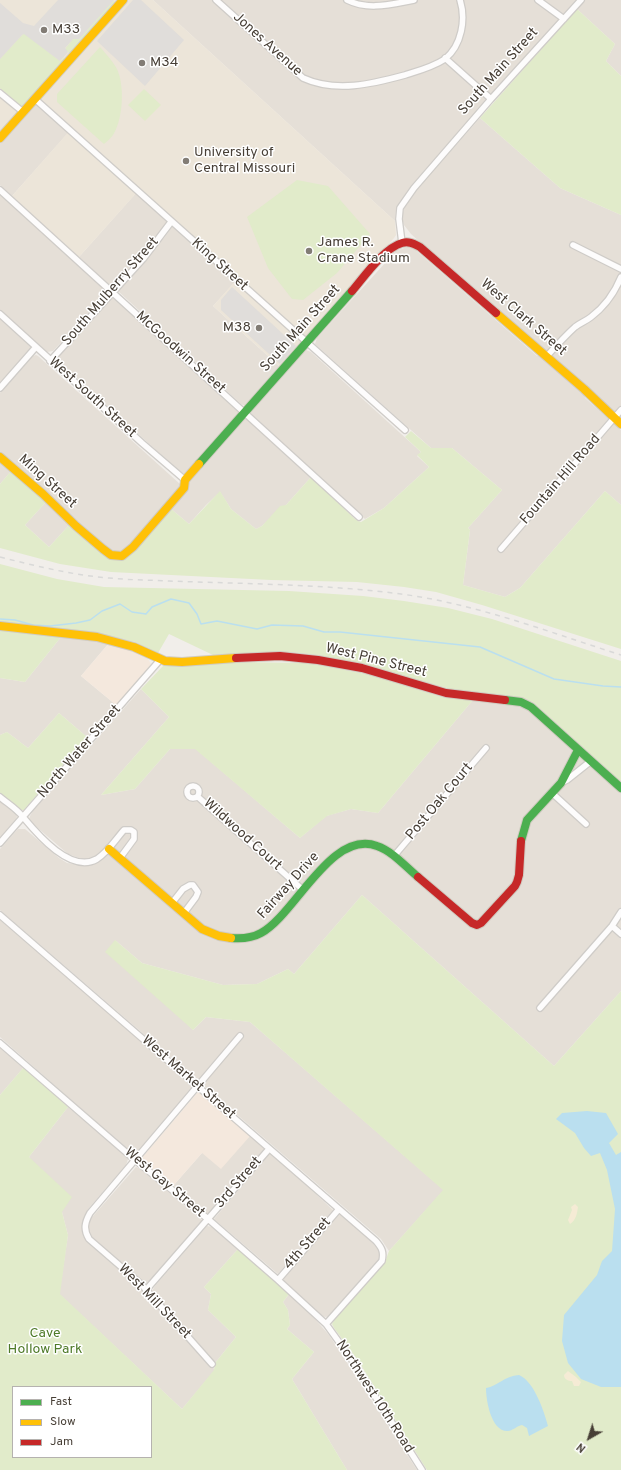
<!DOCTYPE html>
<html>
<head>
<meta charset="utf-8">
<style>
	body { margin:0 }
	#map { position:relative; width:621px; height:1470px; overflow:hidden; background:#f1eeea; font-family:Overpass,sans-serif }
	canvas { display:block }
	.legend { position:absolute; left:12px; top:1386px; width:140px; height:72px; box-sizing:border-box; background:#fff; border:1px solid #b5b2af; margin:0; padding:5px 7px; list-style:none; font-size:12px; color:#473f36 }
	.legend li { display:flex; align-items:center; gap:8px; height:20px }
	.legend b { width:20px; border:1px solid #b5b2af }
	.north { position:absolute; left:569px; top:1418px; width:40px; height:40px; -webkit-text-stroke:3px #fff; paint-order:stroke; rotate:219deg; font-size:11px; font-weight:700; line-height:16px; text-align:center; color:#473f36 }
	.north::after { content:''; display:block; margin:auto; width:14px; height:18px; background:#473f36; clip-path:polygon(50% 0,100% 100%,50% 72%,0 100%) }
</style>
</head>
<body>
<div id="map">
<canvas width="621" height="1470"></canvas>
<ul class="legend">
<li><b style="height:5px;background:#4caf50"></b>Fast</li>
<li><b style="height:5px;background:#ffc107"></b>Slow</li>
<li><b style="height:5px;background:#c62828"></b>Jam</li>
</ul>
<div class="north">N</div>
</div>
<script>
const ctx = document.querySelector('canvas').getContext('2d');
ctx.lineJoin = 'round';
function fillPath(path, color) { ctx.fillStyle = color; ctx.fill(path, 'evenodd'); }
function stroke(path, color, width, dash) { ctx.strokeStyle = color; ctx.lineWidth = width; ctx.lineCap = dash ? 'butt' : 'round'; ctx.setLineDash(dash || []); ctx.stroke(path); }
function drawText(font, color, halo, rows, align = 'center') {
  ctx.font = font + ' Overpass,sans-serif'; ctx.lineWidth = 3; ctx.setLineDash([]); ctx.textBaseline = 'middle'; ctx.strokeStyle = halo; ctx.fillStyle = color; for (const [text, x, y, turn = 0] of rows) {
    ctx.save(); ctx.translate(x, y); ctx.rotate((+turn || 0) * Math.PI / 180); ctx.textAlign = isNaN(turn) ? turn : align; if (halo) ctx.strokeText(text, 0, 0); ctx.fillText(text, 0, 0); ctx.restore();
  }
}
const residential = new Path2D(`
	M153,0H577L405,195L396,209L395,221Z
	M585,0H621V76L606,61L615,44L577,9Z
	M36,104L38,105L69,132L12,196L0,185V143Z
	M480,118L560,188L621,215V418L592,392L503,317L411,234L404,225L402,219L403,212L405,206L411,196Z
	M136,193L166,221L167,223L115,285H109L79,257Z
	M0,194L105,289V294L103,297L53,351L47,352L45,350L0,310Z
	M172,227H174L235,282L213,306L280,367L247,405H243L241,404L118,291L119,287L164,238Z
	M407,247L413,248L537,356L541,355L584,394L585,398L621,430V505L605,491L520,588L505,597L463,585L470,530L468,528L502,490L452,448H431L315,344L317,338L396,251Z
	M112,297L114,298L238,412V414L185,474L180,472L56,359V357Z
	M0,319L31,347V350L0,384Z
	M306,350L311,352L421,452L417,456L429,467L384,508L365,519L251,414L252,407Z
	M36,355L38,356L180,484L181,485L125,550L122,552H114L109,549L0,452V393L33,356Z
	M245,419L250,420L311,477L286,505L262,526L256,529L231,509L220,492L206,505L189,524L170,508L187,488L190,479Z
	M0,459L12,470L0,484Z
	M46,502L70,524L49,547L25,525Z
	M61,637L83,638L109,643L81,676L116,705L87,737L59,713L28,748L7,732L0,735V678L25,682Z
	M141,689L169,717L101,795L135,789L170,749H196L300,838L326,816L351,809L378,813L473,700L513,704L524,708L532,712L621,792V991L554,1066L362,895L294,974L288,969L257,984L223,985L142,963L115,940L193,1030L206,1017L250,1022L444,1190L389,1251L381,1239L0,910V849L18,829H25L59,858L67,863L82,865V859L68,854L32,823L29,819L30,816L33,811Z
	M0,800L16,814L17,817L16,820L0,839Z
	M0,919L193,1086L192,1088L138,1153L133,1154L130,1152L0,1037Z
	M0,1046L24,1067L0,1095Z
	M68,1107L126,1156L128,1159L126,1165L89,1208L82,1223L84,1235L137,1283L215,1370L182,1409L59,1294L68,1235L62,1212L29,1157Z
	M251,1135L264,1147V1149L211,1213L206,1214L173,1186L202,1153Z
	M270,1153L273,1154L334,1211L278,1274L214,1219Z
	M136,1167L141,1169L202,1220V1222L148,1284L141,1281L91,1238L87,1229L90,1220L94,1215Z
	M340,1214L376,1245L379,1249L380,1257L378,1262L331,1316L325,1317L321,1315L284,1281V1278L285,1275L337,1215Z
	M207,1226L213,1227L238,1249L204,1287L211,1294L208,1310L236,1337L215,1363L154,1295L152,1291L155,1286Z
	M289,1294L307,1310L329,1335L417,1470H347L292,1379L314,1352L287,1329L290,1325L288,1310L283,1302Z`);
const commercial = new Path2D(`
	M109,643L129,648L146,656L151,664L149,668L116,705L81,676Z
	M198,1092L202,1094L251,1135L221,1169L202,1153L173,1186L141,1159Z`);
const education = new Path2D(`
	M0,0H153L395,221L396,235L394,238L280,367L213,306L238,278L140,189L79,257L12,196L72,128L35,95L0,133Z`);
const green = new Path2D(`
	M113,1L116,3L70,54L65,49L73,39H79Z
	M577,9L615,44L606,61L621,76V215L560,188L480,118Z
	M23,34H25L60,61L64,57L65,60L25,105L21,106L0,88V59Z
	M100,47C106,54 112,60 117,69C125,86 123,120 113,135C110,139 107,141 104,144L57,102V94Z
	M144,89L161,105L145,121L128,105Z
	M297,180L328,186L370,234L337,273L303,300L292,299L268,268L247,217Z
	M411,431L431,448H452L502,490L468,528L470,530L463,585L505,597L520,588L605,491L621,505V649L482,605L436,592L404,587L357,582L271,580L111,572L60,564L0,548V484L12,470L46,502L25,525L49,547L70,524L100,551L126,557L129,556L170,508L189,524L220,491L231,509L256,529L262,526L280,506L286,505L311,477L354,518L358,521L361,522L384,508L429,467L417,455L421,452L405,437Z
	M0,564L57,579L104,587L289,591L363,596L404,601L448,608L492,619L621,661V782L533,702L525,699L451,689L344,660L318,655L291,652L245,653L213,655L169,634L158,653L135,642L93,632L0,624Z
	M0,629L61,637L25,682L0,678Z
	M234,662L308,663L371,675L442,697L473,700L378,813L351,809L327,816L300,838L195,749H170L135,789L101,795L169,717L141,689L164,665Z
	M59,713L87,737L24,810H20L0,793V735L7,732L28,748Z
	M362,895L554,1066L621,991V1470H427L357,1359L334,1328L332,1324L334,1320L385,1262L389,1251L443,1190L250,1022L206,1017L193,1030L105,952L115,940L142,963L223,985L257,984L288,969L294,974Z
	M24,1067L68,1107L29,1157L72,1197L62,1212L68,1235L60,1294L182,1409L214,1370L215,1363L236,1337L208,1310L211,1294L204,1287L238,1249L289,1294L283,1302L288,1310L290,1325L287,1329L314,1352L292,1379L347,1470H0V1095ZM13,1387H151V1457H13Z`);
const sand = new Path2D(`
	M575,1204L578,1207C577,1214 576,1220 570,1224L568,1220L572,1210L571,1207Z
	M568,1371L576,1377L581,1382L579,1386H574L572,1381C568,1381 564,1379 564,1375Z`);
const parking = new Path2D(`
	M58,0H114L79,39H73L65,48L68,52L60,61L24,34L22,35L0,59V3L23,23L34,26Z
	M133,0H141L184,40L145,86L97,41Z
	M232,287L296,346L280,364L221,310V300Z`);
const water = new Path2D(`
	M587,1111L606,1113L618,1134L609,1143L616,1155L621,1152V1387H601L581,1379L568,1363L562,1341L564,1315L597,1275L602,1261L612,1251L615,1209L607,1170L600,1153L591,1156L584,1148L575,1133L556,1119L562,1113Z
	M519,1375C534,1381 544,1411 548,1426L529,1436L527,1428L522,1425C517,1426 512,1431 508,1431C491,1432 486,1400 486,1388C498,1386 504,1376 519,1375Z`);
const stream = new Path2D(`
	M0,619L15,620L33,625L50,626L76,623L90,620L102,611L120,604L132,612L146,614L152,607L171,599L189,603L197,614L201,624L217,621L257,629L272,625L303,626L324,632H340L480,647L554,679L603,686L621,687`);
const street = new Path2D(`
	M216,0L303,78C336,93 372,84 405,75C418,71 433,67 445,59C462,45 466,19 460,0
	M347,0C369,11 392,4 414,0
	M538,0L564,19
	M445,58L491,99
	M0,93L23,112
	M35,99L405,430
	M0,190L359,517
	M402,243L399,219L400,208L414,188L491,99L581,0
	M573,245L621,269
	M0,314L142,443L185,480
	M547,356C556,346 565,336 575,327C580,323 586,321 591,317C604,307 615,292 621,277
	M50,361L143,259L171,222
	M0,388L36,347
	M501,549L621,410
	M561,783L567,780L591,761
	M187 792a6 6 0 1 1 12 0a6 6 0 1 1-12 0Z
	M552,793L586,824
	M0,797C7,803 17,809 23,817C38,835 71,874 97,859C109,851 115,840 124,830H131L134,832V839L120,858
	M198,797L303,890
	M0,843L160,660
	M394,856L486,748
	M172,903L183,889L190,885H193L198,892L196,897L184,913
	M0,915L376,1241C382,1248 384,1252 382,1261L326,1324
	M612,926L621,934
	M540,1008L612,926L621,912
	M0,1043L135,1160L208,1219L278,1280L326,1324L352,1360L422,1470
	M278,1280L339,1209
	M146,1290L269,1149
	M212,1364L141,1284L89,1239C83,1229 85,1222 90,1213L240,1036`);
const fast = new Path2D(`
	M199,464L352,291
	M505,700L521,702L531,707L621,788
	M521,841L527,820L561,783L578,750
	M231,938C242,939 252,938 261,933C295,915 331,829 377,846C392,851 405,866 418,877`);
const slow = new Path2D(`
	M0,138L123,0
	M496,313L584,389L621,424
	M0,457L43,494L76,526L103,549L111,555L122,556L133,547L184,488L185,480L199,464
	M0,626L97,637L134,647L165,661L182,662L236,658
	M109,849L202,929L219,936L231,938`);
const jam = new Path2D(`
	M352,291C364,277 384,248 402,243C409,241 414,244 420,247L496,313
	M236,658L280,656L318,660L362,668L446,693L505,700
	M418,877L472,923L477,925L481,923L515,886L517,882L519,875L521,841`);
const rail = new Path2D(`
	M0,557C36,566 72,575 109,578C129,580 149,580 169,581C246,584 324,584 401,594C476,604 549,632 621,655`);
const markers = [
	[44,30,4,"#827c75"],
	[142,63,4,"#827c75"],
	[186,161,4,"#827c75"],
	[309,251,4,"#827c75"],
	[259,328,4,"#827c75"]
];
const poiNames = [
	["M33",52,30],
	["M34",150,63],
	["University of",194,153],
	["Central Missouri",194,169],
	["James R.",317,243],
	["Crane Stadium",317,259],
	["M38",251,328,"right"]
];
const streetNames = [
	["Jones Avenue",267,45,42],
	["South Main Street",499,72,-48],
	["King Street",219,265,42],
	["South Mulberry Street",111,292,-49],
	["West Clark Street",523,318,41],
	["South Main Street",301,329,-48],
	["McGoodwin Street",180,353,42],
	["West South Street",92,398,42],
	["Fountain Hill Road",561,480,-49],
	["Ming Street",47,482,42],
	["West Pine Street",376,661,14],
	["North Water Street",80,752,-49],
	["Post Oak Court",440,802,-50],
	["Wildwood Court",242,835,42],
	["Fairway Drive",289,886,-48],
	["West Market Street",188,1078,41],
	["West Gay Street",164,1183,40],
	["3rd Street",239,1183,-49],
	["4th Street",308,1244,-49],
	["West Mill Street",154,1302,46],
	["Northwest 10th Road",374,1397,57]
];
const parkNames = [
	["Cave",45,1334],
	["Hollow Park",45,1350]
];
fillPath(residential, '#e5dfd7');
fillPath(commercial, '#f4e8dd');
fillPath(education, '#ece5d9');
fillPath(green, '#e1ebca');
fillPath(sand, '#f5ebd5');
fillPath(parking, '#e0ddda');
fillPath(water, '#badfef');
stroke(stream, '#badfef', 1.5);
stroke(street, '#cfccc8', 8);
stroke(fast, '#d0cbc1', 10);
stroke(slow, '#d0cbc1', 10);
stroke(jam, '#d0cbc1', 10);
stroke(street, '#fdfcfc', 5.5);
stroke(fast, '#4caf50', 8);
stroke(slow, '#ffc107', 8);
stroke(jam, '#c62828', 8);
stroke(rail, '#d9d9d8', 1.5, [5, 5]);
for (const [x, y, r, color] of markers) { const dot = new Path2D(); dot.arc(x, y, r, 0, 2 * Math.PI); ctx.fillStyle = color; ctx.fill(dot); stroke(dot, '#fff', 1.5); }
drawText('14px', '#473f36', '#fff', poiNames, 'left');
drawText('14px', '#473f36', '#fff', streetNames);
drawText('14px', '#4e7a28', '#fff', parkNames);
</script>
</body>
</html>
